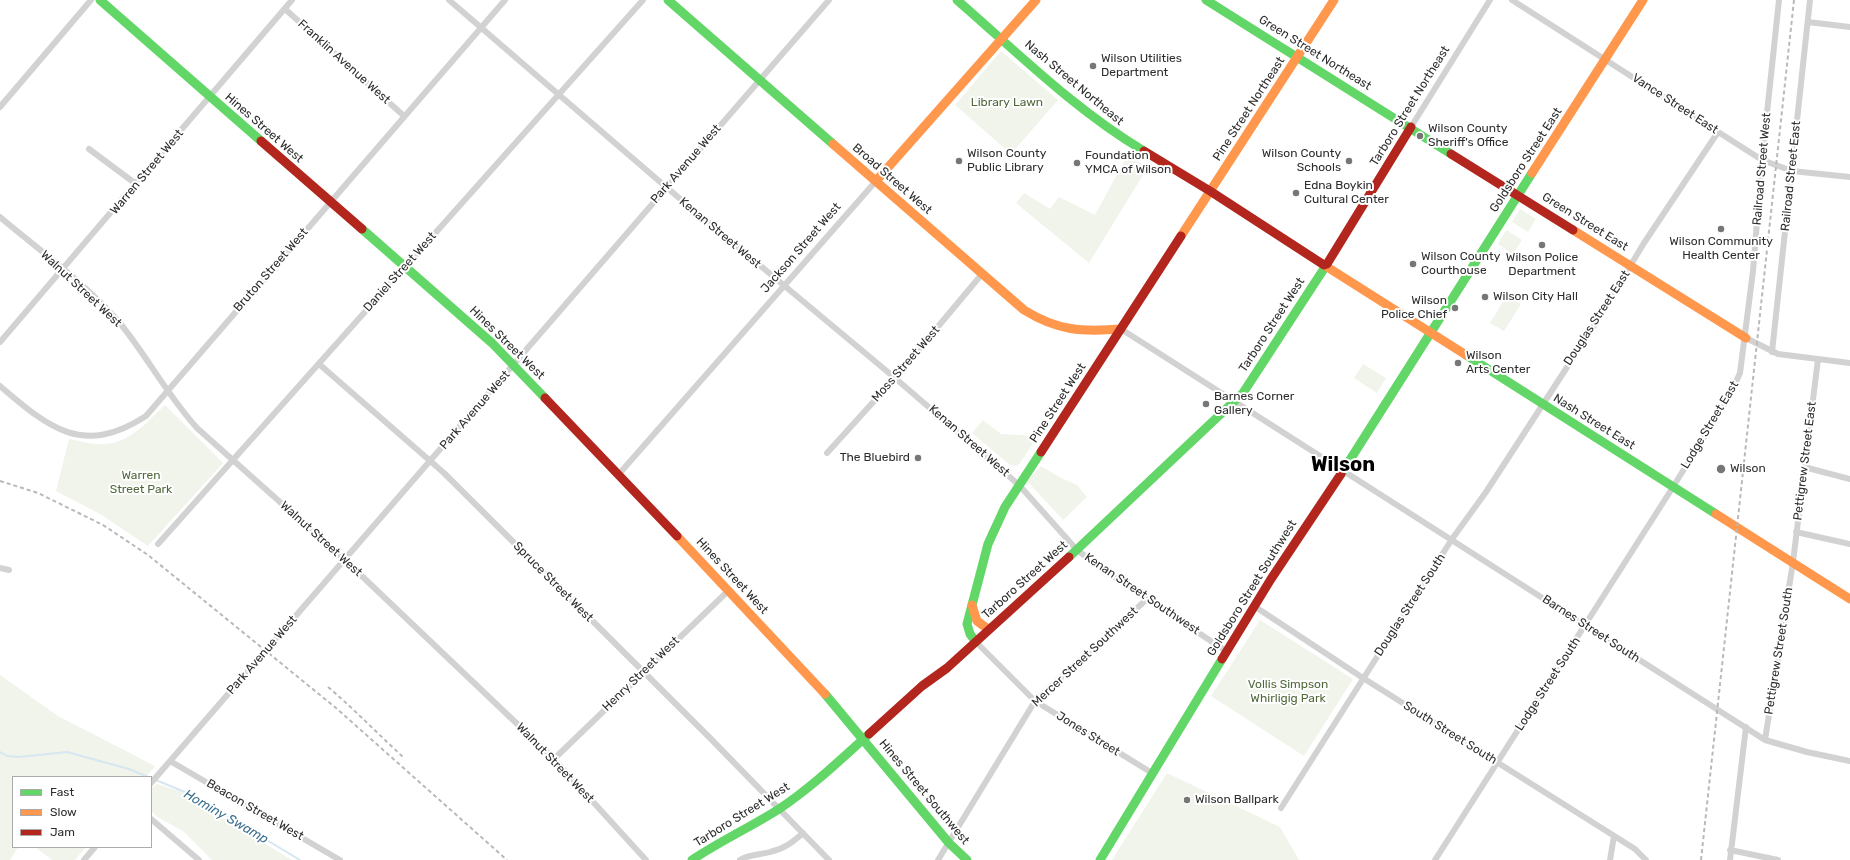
<!DOCTYPE html>
<html>
<head>
<meta charset="utf-8">
<style>
	body { margin:0 }
	#map { position:relative; width:1850px; height:860px; overflow:hidden; background:#fff; font-family:Rubik,sans-serif }
	canvas { display:block }
	.legend { position:absolute; left:12px; top:776px; width:140px; height:72px; box-sizing:border-box; background:#fff; border:1px solid #ababab; margin:0; padding:5px 7px; list-style:none; font-size:12px; color:#2d2d2d }
	.legend li { display:flex; align-items:center; gap:8px; height:20px }
	.legend b { width:20px; border:1px solid #ababab }
</style>
</head>
<body>
<div id="map">
<canvas width="1850" height="860"></canvas>
<ul class="legend">
<li><b style="height:5px;background:#63d668"></b>Fast</li>
<li><b style="height:5px;background:#ff974d"></b>Slow</li>
<li><b style="height:5px;background:#b3261e"></b>Jam</li>
</ul>
</div>
<script>
const ctx = document.querySelector('canvas').getContext('2d');
ctx.lineJoin = 'round';
function fillPath(path, color) { ctx.fillStyle = color; ctx.fill(path, 'evenodd'); }
function stroke(path, color, width, dash) { ctx.strokeStyle = color; ctx.lineWidth = width; ctx.lineCap = dash ? 'butt' : 'round'; ctx.setLineDash(dash || []); ctx.stroke(path); }
function drawText(font, color, halo, rows, align = 'center') {
  ctx.font = font + ' Rubik,sans-serif'; ctx.lineWidth = 4; ctx.setLineDash([]); ctx.textBaseline = 'middle'; ctx.strokeStyle = halo; ctx.fillStyle = color; for (const [text, x, y, turn = 0] of rows) {
    ctx.save(); ctx.translate(x, y); ctx.rotate((+turn || 0) * Math.PI / 180); ctx.textAlign = isNaN(turn) ? turn : align; if (halo) ctx.strokeText(text, 0, 0); ctx.fillText(text, 0, 0); ctx.restore();
  }
}
const green = new Path2D(`
	M1001,51L1058,100L1011,154L955,105Z
	M1127,156L1148,167L1089,263L1016,203L1024,193L1050,209L1059,197L1095,215Z
	M1520,209L1536,219L1528,232L1512,222Z
	M1506,230L1522,240L1513,254L1498,244Z
	M1507,295L1521,304L1504,331L1490,323Z
	M1363,364L1386,378L1377,393L1354,378Z
	M165,405L223,463L148,546L100,514L56,491L69,439C80,441 92,445 103,444C129,444 148,421 165,405Z
	M983,420L1001,434L1038,436L1020,463L1017,466L1010,465L972,433Z
	M1041,466L1061,478L1077,485L1087,497L1063,520L1027,481Z
	M1260,620L1353,679L1304,756L1211,696Z
	M0,675L58,716L155,766L146,777H13V847H24L17,849L10,860H0Z
	M1167,773L1280,827L1299,860H1112Z
	M157,784L186,793L201,805L292,860H212L184,832L158,817L151,811V788Z
	M35,847H86L75,860H52Z`);
const stream = new Path2D(`
	M0,752L7,756L19,757L67,752L129,769L148,777
	M151,778L192,795L300,860`);
const street = new Path2D(`
	M449,0L666,187L895,378L1019,485L1077,550L1117,579L1226,651
	M1512,0L1762,160L1792,171L1850,177
	M285,9L404,116
	M1808,22L1850,27
	M0,107L91,0
	M1411,127L1490,0
	M89,149L136,184
	M0,217C38,249 87,285 119,322C147,356 167,395 197,428L345,560L554,759L646,860
	M1121,329L1765,740L1807,752L1850,761
	M1746,338L1778,354L1850,363
	M0,342L292,0
	M1772,352L1810,0
	M319,364L444,473L711,739L829,860
	M0,386C49,428 83,457 146,416L505,0
	M827,453L895,378L982,274
	M1804,467L1850,479
	M619,474L876,181
	M1796,532L1850,544
	M158,544L643,0
	M0,568L9,570
	M1254,606L1363,678L1635,849L1646,860
	M976,642L1035,701L1152,773
	M1765,740L1793,562L1818,359
	M554,759L729,590
	M170,761L340,860
	M151,783L829,0
	M1281,808L1452,539L1486,492L1597,321L1644,243L1718,132
	M151,819L199,860
	M1730,850L1778,860
	M84,860L95,847
	M740,860C749,854 760,855 770,852C784,849 793,842 803,833
	M938,860L1035,701L1147,599
	M1435,860L1673,487L1730,395L1740,373L1753,271L1762,160L1779,0
	M1610,860L1614,836
	M1730,860L1746,727`);
const fast = new Path2D(`
	M100,0L261,141
	M668,0L833,144
	M957,0C1017,52 1075,110 1144,151
	M1206,0L1451,154
	M362,229L492,343L545,398
	M1466,355L1716,514
	M1341,474L1532,173
	M1069,557L1243,393L1327,264
	M976,642L970,634L967,624L988,544L1005,507L1041,452
	M825,694L949,843L967,860
	M692,860C720,841 751,827 779,809C812,787 840,760 869,734
	M1100,860L1222,659`);
const slow = new Path2D(`
	M833,144L1024,310C1058,331 1082,332 1121,329
	M1532,173L1643,0
	M876,181L1036,0
	M1573,230L1746,338
	M1181,236L1334,0
	M1324,265L1466,355
	M1716,514L1850,599
	M677,536L825,694
	M972,605L977,621L988,629`);
const jam = new Path2D(`
	M261,141L362,229
	M1144,151L1210,191L1324,265
	M1451,154L1573,230
	M1327,264L1411,127
	M545,398L677,536
	M1041,452L1181,236
	M1222,659L1271,579L1341,474
	M869,734L922,686L947,668L1069,557`);
const rail = new Path2D(`
	M0,481L38,493L103,525L148,555L336,708L507,860
	M328,687C354,709 378,734 403,757
	M1701,860L1794,0`);
const markers = [
	[1093,66,4,"#767676"],
	[1420,136,4,"#767676"],
	[959,161,4,"#767676"],
	[1349,161,4,"#767676"],
	[1077,163,4,"#767676"],
	[1296,193,4,"#767676"],
	[1721,229,4,"#767676"],
	[1542,245,4,"#767676"],
	[1413,264,4,"#767676"],
	[1485,297,4,"#767676"],
	[1455,308,4,"#767676"],
	[1458,363,4,"#767676"],
	[1206,404,4,"#767676"],
	[918,458,4,"#767676"],
	[1721,469,5,"#767676"],
	[1187,800,4,"#767676"]
];
const streetNames = [
	["Green Street Northeast",1315,53,32],
	["Franklin Avenue West",344,62,42],
	["Nash Street Northeast",1074,83,40],
	["Vance Street East",1675,104,33],
	["Tarboro Street Northeast",1410,106,-58],
	["Pine Street Northeast",1249,109,-57],
	["Hines Street West",264,128,41],
	["Goldsboro Street East",1526,160,-57],
	["Park Avenue West",686,164,-49],
	["Railroad Street West",1762,169,-85],
	["Warren Street West",147,172,-50],
	["Railroad Street East",1791,176,-84],
	["Broad Street West",892,179,41],
	["Green Street East",1585,222,32],
	["Kenan Street West",720,233,40],
	["Jackson Street West",801,248,-49],
	["Bruton Street West",271,270,-49],
	["Daniel Street West",400,272,-48],
	["Walnut Street West",81,289,43],
	["Douglas Street East",1597,318,-57],
	["Tarboro Street West",1272,325,-57],
	["Hines Street West",507,343,44],
	["Moss Street West",906,364,-49],
	["Pine Street West",1058,403,-57],
	["Park Avenue West",475,410,-49],
	["Nash Street East",1594,422,32],
	["Lodge Street East",1710,425,-59],
	["Kenan Street West",969,441,41],
	["Pettigrew Street East",1805,461,-83],
	["Walnut Street West",321,539,42],
	["Hines Street West",732,576,47],
	["Tarboro Street West",1025,580,-42],
	["Spruce Street West",553,582,45],
	["Goldsboro Street Southwest",1252,588,-58],
	["Kenan Street Southwest",1142,594,34],
	["Douglas Street South",1410,605,-57],
	["Barnes Street South",1591,629,33],
	["Pettigrew Street South",1779,651,-81],
	["Park Avenue West",262,655,-49],
	["Mercer Street Southwest",1085,657,-43],
	["Henry Street West",641,674,-44],
	["Lodge Street South",1548,684,-57],
	["South Street South",1450,733,32],
	["Jones Street",1088,734,32],
	["Walnut Street West",555,763,46],
	["Hines Street Southwest",924,792,50],
	["Beacon Street West",255,810,30],
	["Tarboro Street West",742,815,-32]
];
const poiNames = [
	["Wilson Utilities",1101,59],
	["Department",1101,73],
	["Wilson County",1428,129],
	["Sheriff's Office",1428,143],
	["Wilson County",967,154],
	["Public Library",967,168],
	["Wilson County",1341,154,"right"],
	["Schools",1341,168,"right"],
	["Foundation",1085,156],
	["YMCA of Wilson",1085,170],
	["Edna Boykin",1304,186],
	["Cultural Center",1304,200],
	["Wilson Community",1721,242,"center"],
	["Health Center",1721,256,"center"],
	["Wilson County",1421,257],
	["Courthouse",1421,271],
	["Wilson Police",1542,258,"center"],
	["Department",1542,272,"center"],
	["Wilson City Hall",1493,297],
	["Wilson",1447,301,"right"],
	["Police Chief",1447,315,"right"],
	["Wilson",1466,356],
	["Arts Center",1466,370],
	["Barnes Corner",1214,397],
	["Gallery",1214,411],
	["The Bluebird",910,458,"right"],
	["Wilson",1730,469],
	["Wilson Ballpark",1195,800]
];
const parkNames = [
	["Library Lawn",1007,103],
	["Warren",141,476],
	["Street Park",141,490],
	["Vollis Simpson",1288,685],
	["Whirligig Park",1288,699]
];
const waterNames = [
	["Hominy Swamp",226,817,30]
];
const townNames = [
	["Wilson",1343,465]
];
fillPath(green, '#f0f4eb');
stroke(stream, '#d6e7f1', 2);
stroke(street, '#d2d2d2', 6);
stroke(fast, '#63d668', 9);
stroke(slow, '#ff974d', 9);
stroke(jam, '#b3261e', 9);
stroke(rail, '#b9b9b9', 2, [4, 3]);
for (const [x, y, r, color] of markers) { const dot = new Path2D(); dot.arc(x, y, r, 0, 2 * Math.PI); ctx.fillStyle = color; ctx.fill(dot); stroke(dot, '#fff', 1.5); }
drawText('12px', '#2d2d2d', '#fff', streetNames);
drawText('12px', '#2d2d2d', '#fff', poiNames, 'left');
drawText('12px', '#50683a', '#fff', parkNames);
drawText('italic 13px', '#3b6f8f', '#fff', waterNames);
drawText('bold 20px', '#000', '#fff', townNames);
</script>
</body>
</html>
